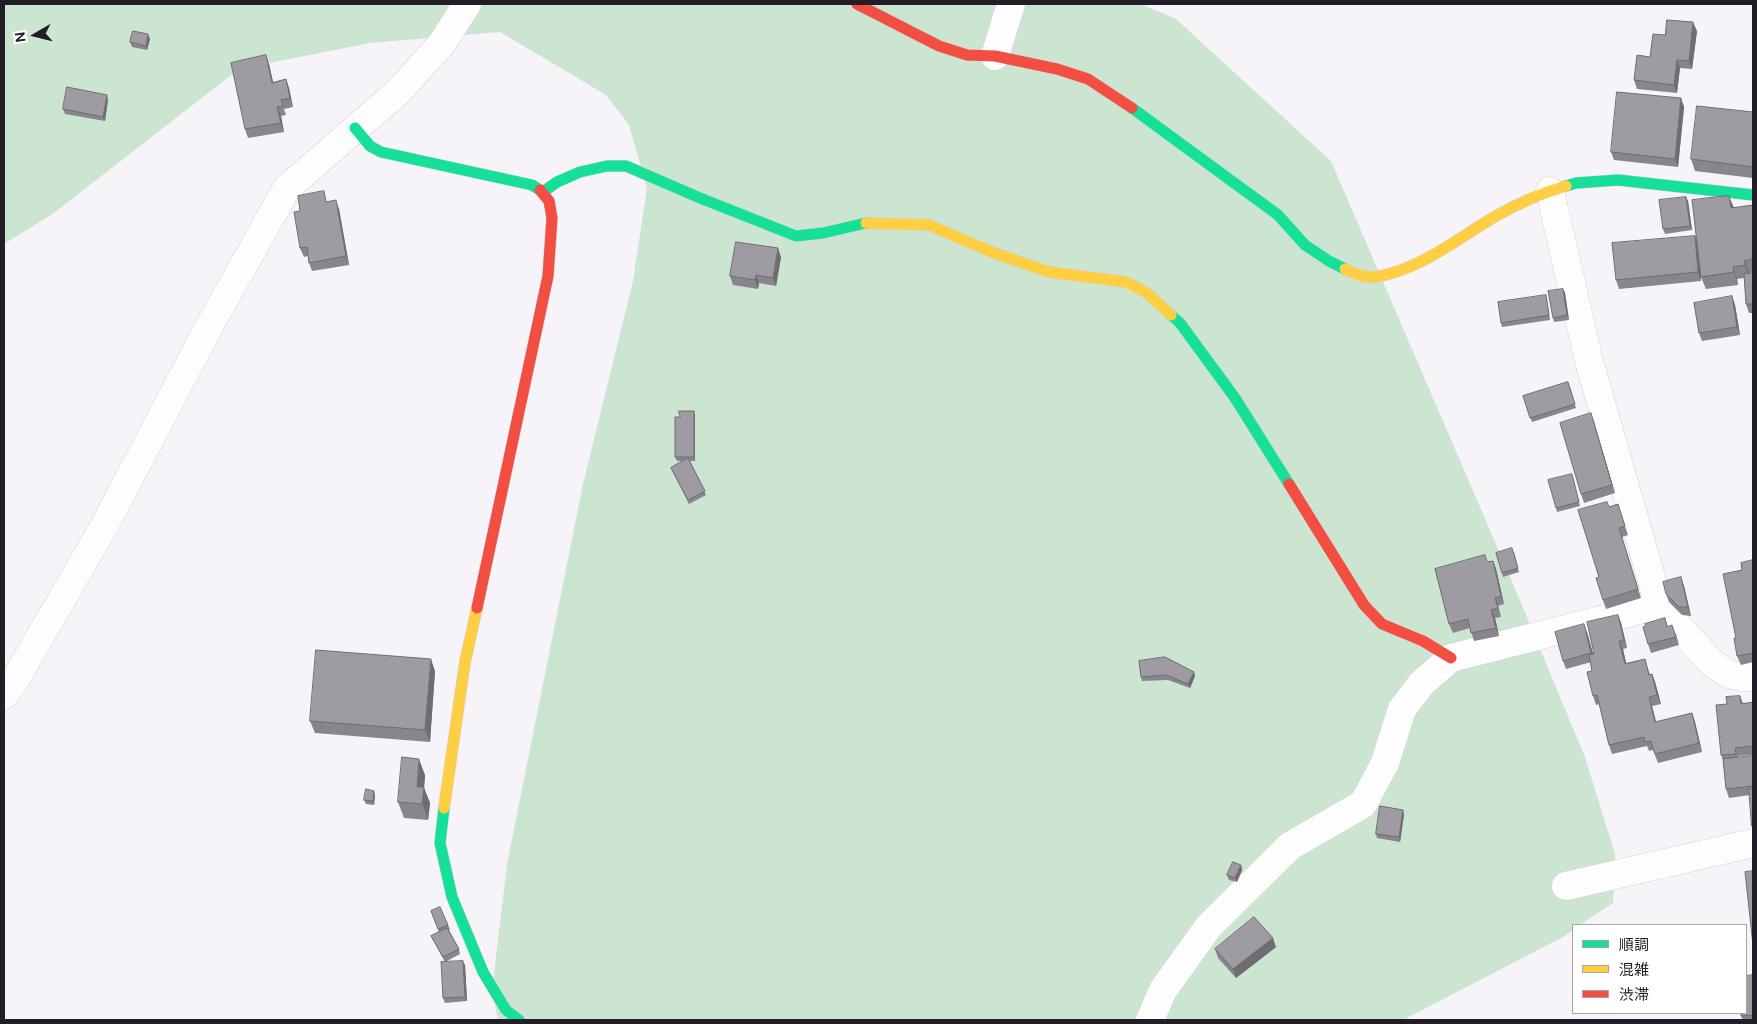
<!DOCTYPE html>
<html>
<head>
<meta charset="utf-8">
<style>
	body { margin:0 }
	#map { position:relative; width:1757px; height:1024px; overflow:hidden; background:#f6f4f9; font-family:"DM Sans","Noto Sans JP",sans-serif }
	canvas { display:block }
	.frame { position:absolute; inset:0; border:5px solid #221d27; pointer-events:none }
	.legend { position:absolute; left:1572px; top:924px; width:175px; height:90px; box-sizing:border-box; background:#fff; border:1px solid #a7a5a9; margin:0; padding:6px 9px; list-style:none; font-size:15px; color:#221d27 }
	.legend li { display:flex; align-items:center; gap:10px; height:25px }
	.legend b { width:25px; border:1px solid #a7a5a9 }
	.north { position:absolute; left:10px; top:10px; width:50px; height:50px; -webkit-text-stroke:4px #fff; paint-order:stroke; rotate:262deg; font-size:14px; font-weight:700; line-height:20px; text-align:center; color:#221d27 }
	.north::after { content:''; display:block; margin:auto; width:18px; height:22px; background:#221d27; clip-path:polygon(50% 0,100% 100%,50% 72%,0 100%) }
</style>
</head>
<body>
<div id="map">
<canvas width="1757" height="1024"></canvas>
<div class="frame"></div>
<ul class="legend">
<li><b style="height:6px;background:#16e098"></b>順調</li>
<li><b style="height:6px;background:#ffcf43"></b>混雑</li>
<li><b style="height:6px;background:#f24e42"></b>渋滞</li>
</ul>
<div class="north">N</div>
</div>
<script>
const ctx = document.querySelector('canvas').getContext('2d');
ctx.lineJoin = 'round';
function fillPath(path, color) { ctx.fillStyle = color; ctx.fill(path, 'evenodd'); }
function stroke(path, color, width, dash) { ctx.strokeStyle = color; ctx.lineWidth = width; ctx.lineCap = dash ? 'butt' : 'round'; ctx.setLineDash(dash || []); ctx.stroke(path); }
const green = new Path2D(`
	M4,4H1141L1176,19L1331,161L1511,579L1585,757L1615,854L1613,903L1580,925H1573V930L1563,937L1403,1020H498L492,990L507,864L583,484L633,281L647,188L629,125L606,95L500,32L370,43L239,69L54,213L4,244Z`);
const street = new Path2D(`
	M995,56L1011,4
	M1550,191L1589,361L1659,605L1712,663L1728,674L1742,677H1753
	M4,695L12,685L102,530L211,323L287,188L398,92L443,42L467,4
	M1566,886L1753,843
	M1150,1020L1163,990L1209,926L1290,846L1363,804L1385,763L1402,709L1422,683L1451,658L1659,605`);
const fast = new Path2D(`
	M1132,108L1278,215L1305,245L1329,261L1345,269
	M355,128L370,146L381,152L532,185L540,190
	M1566,186L1576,183L1618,180L1753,195
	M543,192L557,182L580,172L607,166H626L700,198L796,236L823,233L866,223
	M1171,315L1180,323L1235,398L1289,484
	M444,808L440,843L452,897L483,972L506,1010L519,1020`);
const slow = new Path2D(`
	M866,223L929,225L994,253L1049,272L1126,282L1147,293L1171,315
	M1345,269C1352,273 1365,278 1374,277C1419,271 1458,238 1496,216C1517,204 1542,193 1566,186
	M444,808L465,662L477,608`);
const jam = new Path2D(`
	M857,4L939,46L967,55L995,56L1057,69L1088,79L1132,108
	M1289,484L1364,605L1382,624L1423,641L1451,658
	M477,608L548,276L552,218L549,201L540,190`);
const wall = new Path2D(`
	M1697,31L1692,69L1680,68L1677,93L1637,89L1634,80L1665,35Z
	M150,39L147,50L132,47L130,42Z
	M269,64L273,82L286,79L289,88L293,107L284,109L286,115L281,116L284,132L248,138L245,129Z
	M1681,98L1684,107L1678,167L1614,160L1611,152Z
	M108,99L105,121L65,114L63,109Z
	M1753,112V178L1695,171L1691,159Z
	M1688,201L1692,230L1665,234L1663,229Z
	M327,202L339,209L349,265L312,271L309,263L308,256L304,257L300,248V211Z
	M1753,205V272L1749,273H1753V313H1749L1746,304L1744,278L1737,279L1738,285L1706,289L1701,277V272V281L1619,289L1616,280L1695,236L1697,240L1733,208Z
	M781,257L776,286L759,283L758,289L733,285L730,276Z
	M1563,289L1565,293L1569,320L1554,322L1553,318Z
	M1546,295L1547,300L1550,320L1502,327L1501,323Z
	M1732,296L1735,305L1740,335L1702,341L1699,333Z
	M1568,382L1576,408L1532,422L1523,396Z
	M695,415V461H690L706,495L689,504L671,468L682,461H677L675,457Z
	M1594,422L1615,493L1584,503L1581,494Z
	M1573,479L1580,506L1557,512L1556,508Z
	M1618,504L1628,535L1622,537L1641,598L1606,609L1603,600L1609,507Z
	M1514,552L1519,572L1503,577L1502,573Z
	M1753,560V662L1741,665L1737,656L1742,570Z
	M1493,561L1496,569L1504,604L1498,606L1501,617L1495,618L1499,636L1474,641L1470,628L1453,633L1449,624L1487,562Z
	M1684,586L1691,616L1682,615L1669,602L1666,594Z
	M1618,615L1621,623L1627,648L1623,649L1626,663L1645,659L1650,675L1652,674L1655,682L1661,704L1652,706L1656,722L1692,713L1695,722L1702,752L1658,763L1653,750L1649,751L1647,746L1612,754L1609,745L1600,704L1596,705L1593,696L1592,671L1591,662L1566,669L1563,661L1587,632L1593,654H1594Z
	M1665,618L1668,627L1676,634L1679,645L1651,653L1648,644L1646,626Z
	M1139,661L1195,676L1190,688L1168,680L1142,681L1141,677Z
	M435,671L430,742L315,733L310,721Z
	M1740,696L1743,703H1753V755L1738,756L1739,758L1753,756V829L1752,826L1750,795L1729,798L1726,789L1723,760L1721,755L1727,704Z
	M425,775L424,788L430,803L428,820L404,818L398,802Z
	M375,795L374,805L366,804L364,800Z
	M1404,814L1400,842L1377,838L1376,834Z
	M1241,865L1242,870L1237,882L1229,880L1227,875Z
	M431,911L448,925L450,929L449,930L459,949L460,954L445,962L465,965L467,1001L445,1003L443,998L445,962L431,936L439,932Z
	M1276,947L1236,978L1218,958L1215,949Z
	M1753,975V1020H1743L1741,1016Z`);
const shadedWall = new Path2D(`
	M1693,22L1697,31L1692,69L1689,61Z
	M148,34L150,39L147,50L146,46Z
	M266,55L269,64L275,91L272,83Z
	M1677,60L1680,68L1677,93L1674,85Z
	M286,79L289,88L293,107L290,98Z
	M107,95L108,99L105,121L103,117Z
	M1681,98L1684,107L1678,167L1675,159Z
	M277,107L281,116L284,132L281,123Z
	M1729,196L1734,208H1731Z
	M1686,197L1688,201L1692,230L1690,226Z
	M336,200L339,209L349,265L346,256Z
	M1695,236L1698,244L1701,281L1698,272Z
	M778,248L781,257L776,286L773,278Z
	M1744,261L1749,273V277L1745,265Z
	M1733,267L1737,279L1738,285L1734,272Z
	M756,275L759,283L758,289L755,280Z
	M1563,289L1565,293L1569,320L1567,315Z
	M1732,296L1735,305L1740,335L1737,327Z
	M694,411L695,415V461L694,457Z
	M1591,413L1594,422L1615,493L1612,485Z
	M1493,561L1496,569L1504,604L1501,596Z
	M1681,577L1684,586L1691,616L1688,607Z
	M1495,598L1498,606L1501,617L1498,608Z
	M1491,610L1495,618L1499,636L1496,628Z
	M1618,615L1621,623L1627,648L1624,640Z
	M1584,624L1587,632L1595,661L1591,653Z
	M1619,641L1623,649L1628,672L1625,664Z
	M431,659L435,671L430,742L425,730Z
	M1194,672L1195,676L1190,688L1188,684Z
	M1652,674L1655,682L1661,704L1657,695Z
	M1649,697L1652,706L1658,730L1655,722Z
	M1692,713L1695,722L1702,752L1699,743Z
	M419,759L425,775L424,788L430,803L428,820L417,787Z
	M374,791L375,795L374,805L373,801Z
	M1403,810L1404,814L1400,842L1399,837Z
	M1241,865L1242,870L1237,882L1235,878Z
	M1273,938L1276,947L1236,978L1233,969Z
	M463,961L465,965L467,1001L465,997Z`);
const building = new Path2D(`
	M1667,20L1693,22L1689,61L1677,60L1674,85L1634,80L1637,55L1650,57L1653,34L1665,35Z
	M133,31L148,34L146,46L130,42Z
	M266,55L272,83L286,79L290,98L281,100L283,106L277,107L281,123L245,129L231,63Z
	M67,87L107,95L103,117L63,109Z
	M1617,92L1681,98L1675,159L1611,152Z
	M1697,106L1753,112V167L1691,159Z
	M324,191L326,202L336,200L346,256L309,263L307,247L300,248L294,212L300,211L298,196Z
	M1729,196L1731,208L1753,205V259L1744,261L1745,265L1733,267L1734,272L1701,277L1692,200Z
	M1686,197L1690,226L1663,229L1659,200Z
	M1695,236L1698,272L1616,280L1612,243Z
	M736,242L778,248L773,278L756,275L755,280L730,276Z
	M1753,273V304H1746L1744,274Z
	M1563,289L1567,315L1553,318L1548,291Z
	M1546,295L1549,315L1501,323L1498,302Z
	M1732,296L1737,327L1699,333L1694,303Z
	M1568,382L1575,404L1530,418L1523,396Z
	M679,411H694V457H675V417H680Z
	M1591,413L1612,485L1581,494L1560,423Z
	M688,458L705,491L688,500L671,468Z
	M1572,474L1579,502L1556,508L1548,480Z
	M1607,502L1609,507L1618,504L1625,526L1619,528L1638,589L1603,600L1596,578L1599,577L1578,510Z
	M1512,548L1518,568L1502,573L1496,553Z
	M1485,555L1487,562L1493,561L1501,596L1495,598L1498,608L1491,610L1496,628L1471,633L1468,619L1449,624L1435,569Z
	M1753,560V653L1737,656L1734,638H1736L1723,574L1742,570L1741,563Z
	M1681,577L1688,607H1679L1666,594L1663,582Z
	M1618,615L1624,640L1619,641L1625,664L1645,659L1649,675L1652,674L1657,695L1649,697L1655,722L1692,713L1699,743L1655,754L1651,741L1645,742L1644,737L1609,745L1597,695L1593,696L1587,672L1592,671L1589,655L1594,654L1587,622Z
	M1665,618L1667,627L1672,625L1676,637L1648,644L1643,627L1646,626L1645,624Z
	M1584,624L1591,653L1563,661L1555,632Z
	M316,650L431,659L425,730L310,721Z
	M1165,657L1194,672L1188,684L1166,675L1141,677L1139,661Z
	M1740,696L1741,704L1753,702V746L1735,748L1736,754L1721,755L1716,705L1727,704L1726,697Z
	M1753,756V786L1726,789L1723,759Z
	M402,757L419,759L417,787H424L422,804L398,802Z
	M366,789L374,791L373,801L364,800Z
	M1749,789H1753V826H1752Z
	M1380,806L1403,810L1399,837L1376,834Z
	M1233,862L1241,865L1235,878L1227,875Z
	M1753,871V945L1745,872Z
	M440,907L448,925L438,929L431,911Z
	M1254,917L1273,938L1233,969L1215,949Z
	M447,928L459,949L443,957L431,936Z
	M463,961L465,997L443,998L441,962Z
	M1753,975V1015L1741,1016V1013H1746V976Z`);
fillPath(green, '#cce5d1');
stroke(street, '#d4d0d8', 29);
stroke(fast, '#d4d0d8', 12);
stroke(slow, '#d4d0d8', 12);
stroke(jam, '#d4d0d8', 12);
stroke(street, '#fefdfe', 28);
stroke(fast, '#16e098', 11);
stroke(slow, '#ffcf43', 11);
stroke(jam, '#f24e42', 11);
fillPath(wall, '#89858c');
fillPath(shadedWall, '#6f6c72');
fillPath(building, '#9f9ba3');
stroke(building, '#6f6c72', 1);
</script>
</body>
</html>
